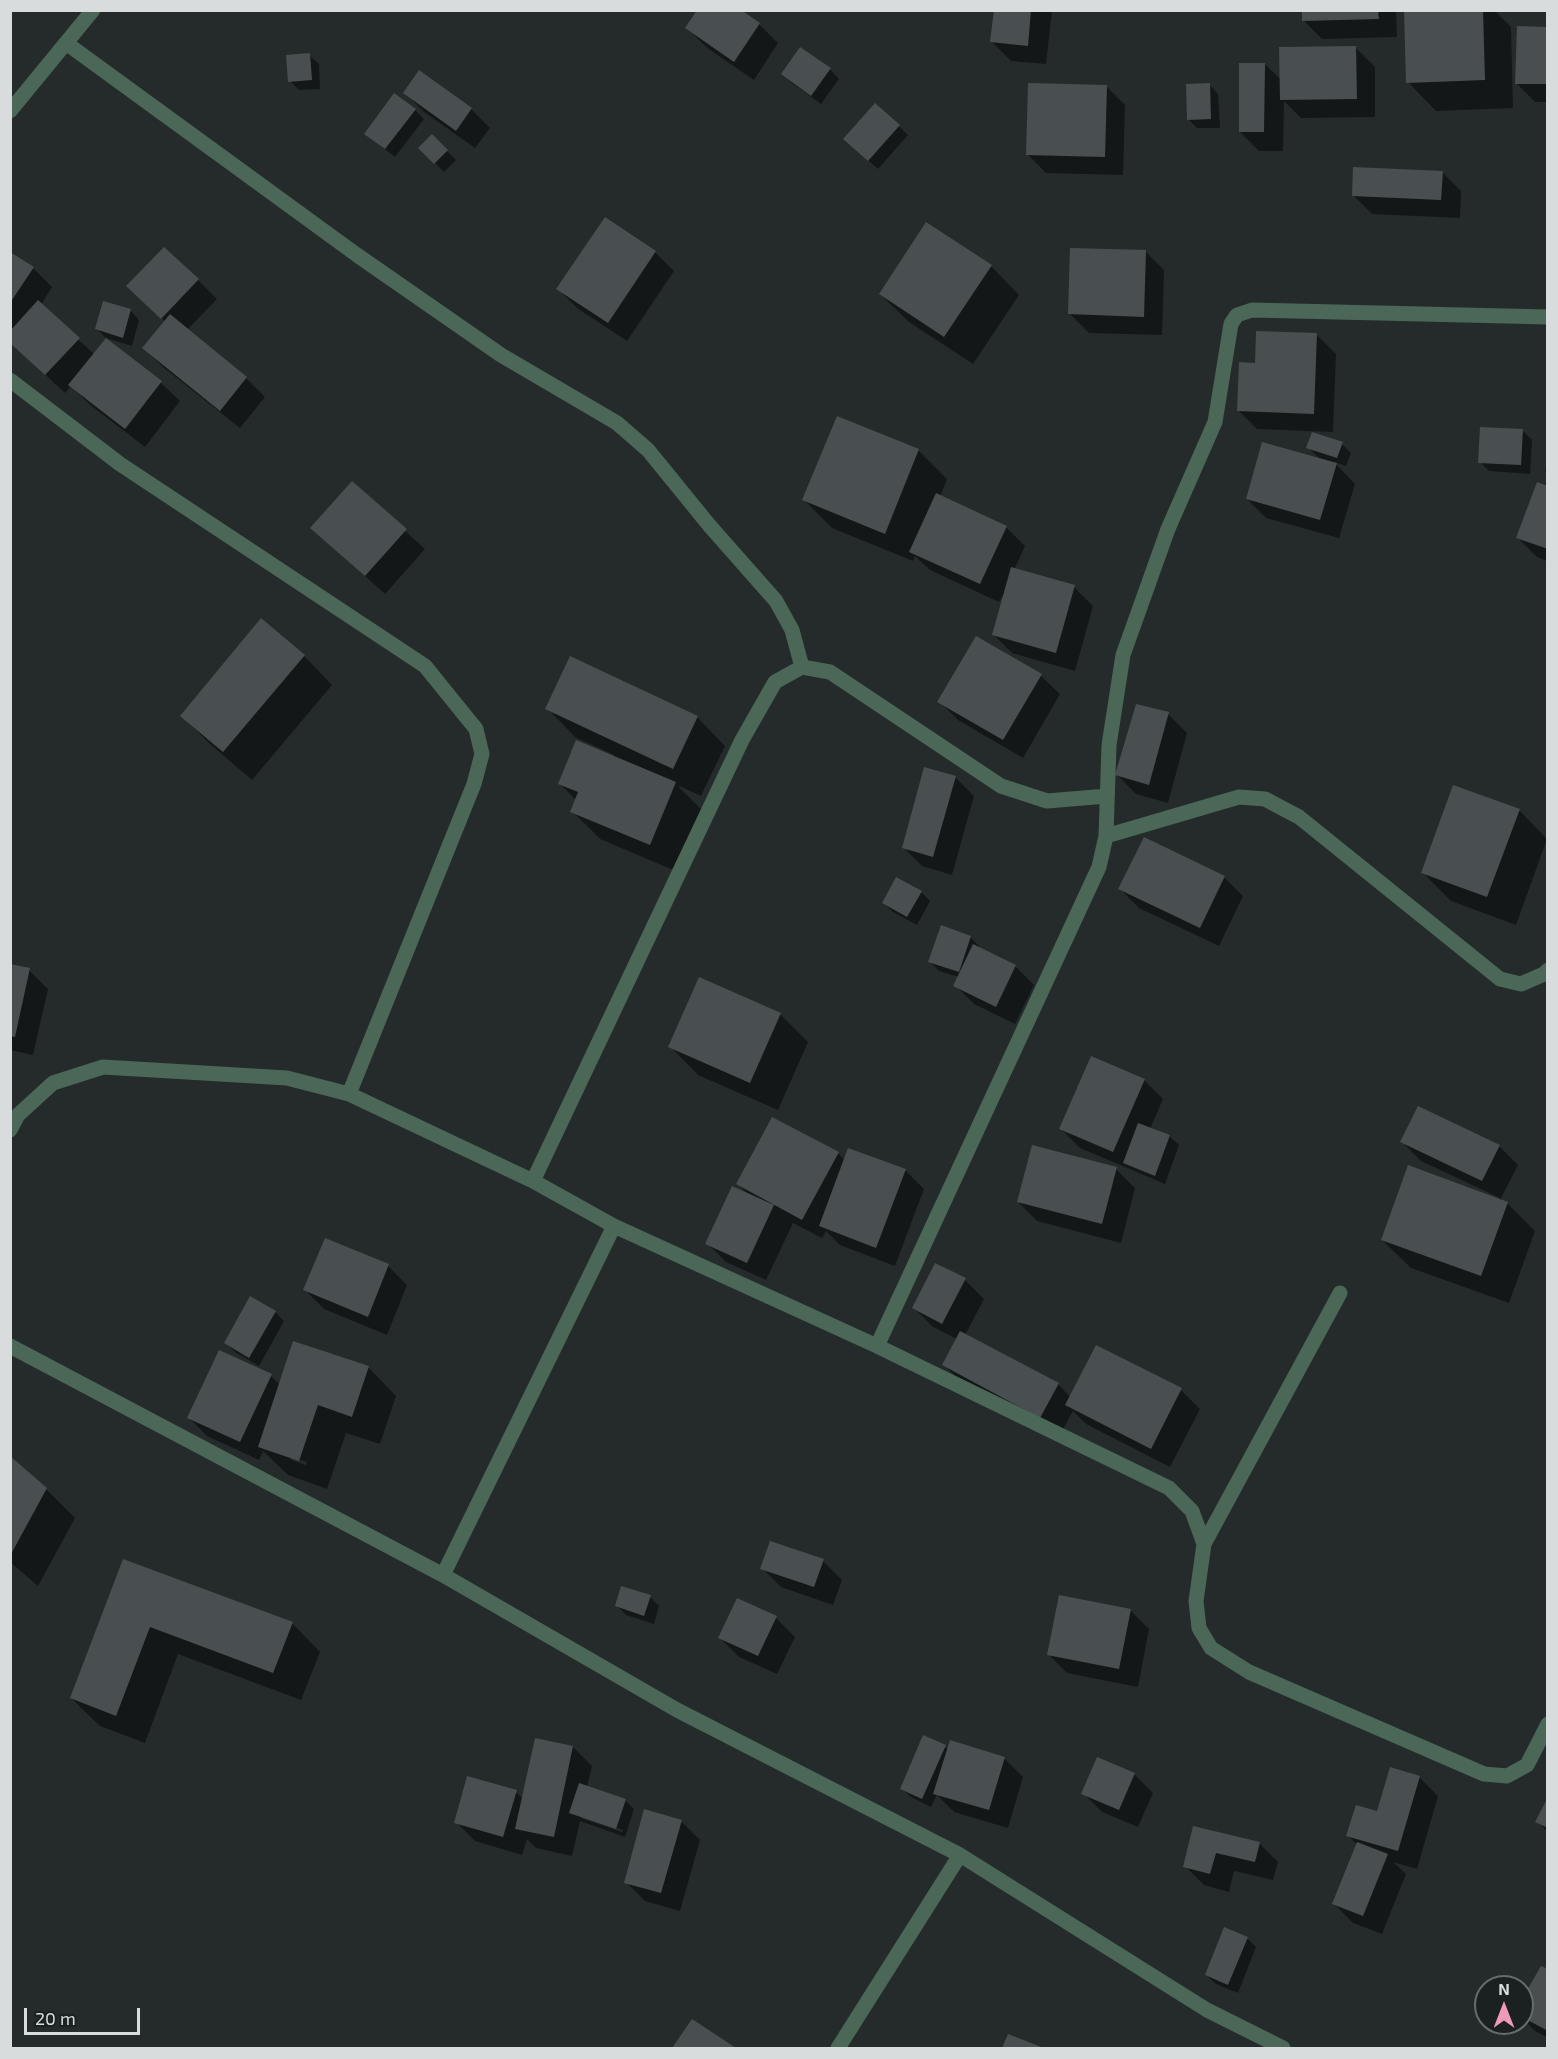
<!DOCTYPE html>
<html>
<head>
<meta charset="utf-8">
<style>
	body { margin:0 }
	#map { position:relative; width:1558px; height:2059px; overflow:hidden; background:#252b2b; font-family:"Exo 2",sans-serif }
	canvas { display:block }
	.frame { position:absolute; inset:0; border:12px solid #d8dcdc; pointer-events:none }
	.north { position:absolute; left:1474px; top:1975px; width:60px; height:60px; box-sizing:border-box; background:#1b2121; border:2px solid #676c6c; border-radius:50%; rotate:0deg; font-size:16px; font-weight:700; line-height:24px; text-align:center; color:#d8dcdc }
	.north::after { content:''; display:block; margin:auto; width:21px; height:27px; background:#ef9ab8; clip-path:polygon(50% 0,100% 100%,50% 72%,0 100%) }
	.scale { position:absolute; left:24px; top:2008px; width:116px; height:27px; box-sizing:border-box; border:3px solid #d8dcdc; border-top:0; padding-left:8px; font-size:18px; line-height:21px; white-space:nowrap; color:#d8dcdc; -webkit-text-stroke:4px #1b2121; paint-order:stroke }
</style>
</head>
<body>
<div id="map">
<canvas width="1558" height="2059"></canvas>
<div class="frame"></div>
<div class="north">N</div>
<div class="scale">20 m</div>
</div>
<script>
const ctx = document.querySelector('canvas').getContext('2d');
ctx.lineJoin = 'round';
function fillPath(path, color) { ctx.fillStyle = color; ctx.fill(path, 'evenodd'); }
function stroke(path, color, width, dash) { ctx.strokeStyle = color; ctx.lineWidth = width; ctx.lineCap = dash ? 'butt' : 'round'; ctx.setLineDash(dash || []); ctx.stroke(path); }
const shadow = new Path2D(`
	M739,10L759,24L778,43L754,80L706,47L687,28Z
	M995,10H1052L1046,64L1011,61L992,42Z
	M1303,10H1396L1397,37L1322,39L1303,20Z
	M1406,10H1494L1511,27L1513,108L1436,111L1408,82Z
	M1548,28V102H1535L1516,83Z
	M1356,48L1375,67V117L1301,118L1284,101L1283,151H1259L1240,132L1265,64L1281,80Z
	M309,55L319,64L320,89L299,90L290,81Z
	M830,69L839,79L821,104L792,83L783,74Z
	M1209,84L1218,94L1220,128H1197L1188,119Z
	M1106,86L1125,105L1123,175L1046,173L1027,154Z
	M405,93L471,109L490,128L475,148L424,112Z
	M415,110L424,119L395,157L366,134Z
	M899,126L908,135L878,169L854,148Z
	M432,136L456,160L444,172L420,148Z
	M1442,172L1461,191L1460,218L1372,214L1353,195Z
	M1145,251L1164,270L1162,335L1089,333L1070,314Z
	M655,252L674,271L627,341L577,308L558,289Z
	M10,253L33,268L52,287L41,305L95,355L106,340L161,383L180,401L145,447L89,404L71,386L65,393L10,342Z
	M991,266L1019,295L973,364L909,322L880,294Z
	M198,280L217,299L187,330L246,378L265,397L240,428L163,367L144,348L166,322L147,305Z
	M130,310L139,320L132,346L106,338L97,329Z
	M1317,335L1336,354L1333,432L1257,429L1238,410L1257,365Z
	M838,418L919,451L947,479L940,497L1006,527L1025,546L1014,570L1074,587L1093,606L1075,671L1012,653L993,634L1004,595H1003L999,602L930,570L915,556L913,561L832,528L804,500Z
	M1523,431L1532,440L1530,474L1489,471L1480,462Z
	M1342,444L1351,453L1346,466L1334,462L1355,484L1339,538L1266,518L1247,499L1321,460L1308,447Z
	M1548,457V473L1545,471Z
	M352,483L425,549L385,594L312,528Z
	M1548,488V561L1537,557L1518,538Z
	M262,621L304,656L332,685L252,780L210,744L182,716Z
	M976,638L1041,676L1060,694L1023,758L958,720L939,701Z
	M547,708L697,717L725,746L701,796L677,785L703,811L678,872L600,839L572,811L576,800L559,783L613,757L614,755L575,737Z
	M1168,714L1187,733L1168,803L1136,794L1117,775Z
	M955,777L974,796L952,875L922,866L903,847Z
	M1519,810L1547,839L1516,925L1451,901L1423,873Z
	M1224,877L1243,896L1219,946L1139,908L1120,889Z
	M921,892L930,901L917,925L893,912L884,903Z
	M970,937L980,947L979,949L1015,966L1034,985L1015,1024L974,1004L955,985L959,977L939,971L930,962Z
	M10,966L29,970L48,989L33,1055L10,1050Z
	M780,1014L808,1042L778,1110L698,1075L670,1046Z
	M1144,1080L1163,1099L1150,1129L1169,1136L1179,1145L1165,1184L1080,1148L1061,1129Z
	M1402,1142L1499,1146L1518,1165L1500,1200L1507,1203L1535,1231L1509,1303L1411,1268L1382,1240L1499,1200L1500,1198L1421,1161Z
	M838,1153L845,1161L905,1170L924,1189L895,1266L840,1245L826,1231L822,1238L793,1223L766,1280L726,1262L707,1243L748,1194L738,1184Z
	M1116,1169L1135,1188L1121,1243L1037,1221L1018,1202Z
	M326,1240L388,1266L407,1285L387,1335L324,1309L305,1290Z
	M965,1280L984,1299L965,1335L1058,1384L1071,1398L1181,1390L1200,1409L1170,1467L1086,1424L1073,1411L1060,1435L963,1384L944,1365L957,1339L933,1327L914,1308Z
	M275,1312L284,1321L259,1366L235,1352L226,1343Z
	M368,1367L396,1396L380,1444L346,1433L327,1489L288,1475L263,1451L259,1460L207,1436L188,1417L271,1376L280,1385ZM291,1457L307,1462L306,1465L291,1460Z
	M10,1458L46,1489L75,1518L38,1586L10,1562Z
	M124,1561L292,1623L320,1652L301,1700L178,1654L145,1743L100,1726L71,1698Z
	M823,1561L842,1580L833,1605L781,1587L762,1568Z
	M650,1597L659,1606L654,1624L626,1615L617,1606Z
	M1130,1610L1149,1629L1138,1687L1067,1673L1048,1654Z
	M776,1618L795,1637L777,1674L739,1657L720,1638Z
	M924,1737L948,1749L1004,1758L1023,1777L1008,1828L954,1812L937,1795L931,1807L911,1797L901,1788Z
	M536,1740L573,1747L592,1766L587,1787L625,1800L634,1809L625,1837L580,1821L572,1856L536,1848L527,1839L522,1855L475,1841L456,1822L516,1792L523,1799ZM581,1815L623,1830L622,1832L581,1818Z
	M1134,1774L1153,1793L1138,1827L1102,1812L1083,1793Z
	M1419,1777L1438,1796L1417,1869L1393,1862L1406,1874L1382,1934L1353,1923L1334,1904L1357,1845L1348,1835Z
	M1548,1800V1832L1537,1821Z
	M681,1821L700,1840L680,1911L645,1901L626,1882Z
	M1194,1828L1259,1843L1278,1862L1273,1880L1234,1871L1229,1892L1204,1885L1185,1866Z
	M1247,1938L1256,1947L1238,1993L1216,1984L1206,1975Z
	M1548,1971V2038L1535,2031L1522,2018V2002Z
	M692,2021L733,2048H673Z`);
const building = new Path2D(`
	M697,10H741L760,23L734,62L685,28Z
	M994,10H1031L1028,46L990,42Z
	M1302,10H1378L1379,19L1302,21Z
	M1404,10H1483L1485,80L1406,83Z
	M1517,26L1548,27V84H1515Z
	M1356,46L1357,99L1280,100L1279,47Z
	M800,47L831,68L811,96L781,74Z
	M310,53L312,80L288,82L286,55Z
	M1239,63H1265L1264,132H1239Z
	M419,70L472,108L456,131L403,93Z
	M1028,83L1107,85L1105,157L1026,155Z
	M1210,83L1211,119L1187,120L1186,84Z
	M394,93L416,109L385,149L364,134Z
	M875,103L900,125L868,161L843,139Z
	M432,134L448,150L434,164L418,148Z
	M1353,167L1443,171L1441,200L1352,196Z
	M605,217L656,251L608,323L556,289Z
	M926,222L992,265L944,337L879,294Z
	M164,247L199,279L161,319L126,286Z
	M1070,248L1146,250L1144,317L1068,314Z
	M10,252L34,267L10,303Z
	M38,300L80,338L45,375L10,343V331Z
	M103,301L131,309L123,338L95,329Z
	M170,314L247,377L220,411L142,348Z
	M1256,331L1317,333L1314,414L1237,411L1239,362L1255,363Z
	M106,338L162,381L125,429L68,385Z
	M837,416L919,449L885,534L802,500Z
	M1480,427L1523,429L1521,465L1478,463Z
	M1312,432L1343,442L1337,458L1306,448Z
	M1262,442L1337,463L1320,520L1246,499Z
	M352,481L407,529L365,576L310,528Z
	M1537,482L1548,486V549L1516,538Z
	M936,493L1007,526L980,584L909,552Z
	M1011,567L1075,585L1056,653L992,635Z
	M261,618L305,655L223,752L180,716Z
	M976,636L1042,674L1003,740L937,702Z
	M570,656L698,716L673,769L545,709Z
	M1136,704L1169,712L1149,785L1115,775Z
	M576,740L676,782L650,845L570,812L578,792L558,784Z
	M924,767L956,776L933,857L902,848Z
	M1453,785L1520,809L1487,897L1421,873Z
	M1144,837L1225,876L1200,928L1118,889Z
	M896,877L922,891L907,917L882,903Z
	M941,925L971,936L959,972L928,962Z
	M973,944L1016,965L996,1007L953,986Z
	M10,964L30,968L15,1037L10,1036Z
	M699,977L781,1013L750,1083L668,1047Z
	M1091,1056L1145,1079L1113,1152L1059,1129Z
	M1418,1106L1500,1145L1482,1181L1400,1142Z
	M772,1117L839,1152L802,1220L736,1184Z
	M1138,1123L1170,1135L1155,1176L1123,1163Z
	M1032,1145L1117,1167L1102,1224L1017,1202Z
	M848,1148L906,1169L876,1248L819,1226Z
	M1408,1165L1508,1202L1481,1276L1381,1240Z
	M732,1186L774,1205L747,1263L705,1244Z
	M325,1238L389,1264L368,1317L303,1290Z
	M935,1263L966,1278L942,1324L912,1308Z
	M250,1296L276,1311L249,1358L224,1343Z
	M960,1331L1059,1383L1040,1418L942,1365Z
	M293,1341L369,1366L352,1417L318,1405L299,1461L258,1447Z
	M1096,1345L1182,1388L1151,1449L1065,1405Z
	M219,1350L272,1374L240,1442L187,1418Z
	M10,1456L47,1488L10,1556Z
	M770,1541L824,1559L814,1587L760,1569Z
	M123,1559L293,1622L273,1673L150,1627L116,1716L70,1698Z
	M621,1586L651,1595L644,1616L615,1606Z
	M1059,1595L1131,1609L1119,1669L1047,1655Z
	M737,1598L777,1616L758,1656L718,1638Z
	M923,1735L946,1745L922,1799L900,1789Z
	M535,1738L573,1746L554,1837L515,1829Z
	M950,1740L1005,1757L989,1810L933,1794Z
	M1097,1757L1135,1773L1119,1810L1081,1794Z
	M1390,1767L1420,1776L1398,1851L1346,1836L1356,1805L1377,1811Z
	M467,1776L517,1790L503,1837L454,1823Z
	M579,1783L626,1799L616,1829L569,1813Z
	M1548,1797V1828L1535,1822Z
	M644,1809L682,1820L661,1893L624,1883Z
	M1193,1826L1260,1842L1255,1862L1216,1853L1210,1874L1183,1867Z
	M1357,1842L1388,1854L1363,1916L1332,1904Z
	M1224,1927L1248,1937L1228,1985L1205,1975Z
	M1541,1966L1548,1969V2031L1522,2017V1999Z
	M692,2019L736,2048H672Z
	M1008,2034L1044,2048H1002Z`);
const minor = new Path2D(`
	M66,43L357,255L501,355L617,423L648,450L709,525L776,601L792,630L802,667
	M10,111L93,10
	M10,380L120,464L425,666L476,729L482,754L474,784L349,1094
	M1106,836L1239,797L1265,799L1299,817L1500,979L1521,984L1544,974L1548,970
	M10,1130L18,1115L53,1083L103,1067L287,1078L349,1094L533,1181L614,1226L877,1346L1169,1488L1192,1511L1204,1544L1196,1601L1199,1628L1211,1648L1249,1672L1484,1774L1507,1776L1527,1765L1548,1724
	M533,1181L742,740L775,682L802,667L830,672L1001,786L1047,801L1107,796
	M10,1346L443,1575L677,1710L960,1855L1207,2010L1283,2048
	M877,1346L1099,867L1106,836L1109,745L1123,655L1168,529L1215,422L1231,324L1237,315L1252,310L1548,317
	M1204,1544L1340,1293
	M443,1575L614,1226
	M838,2048L960,1855`);
fillPath(shadow, '#0007');
fillPath(building, '#494f51');
stroke(minor, '#4a6757', 15);
</script>
</body>
</html>
